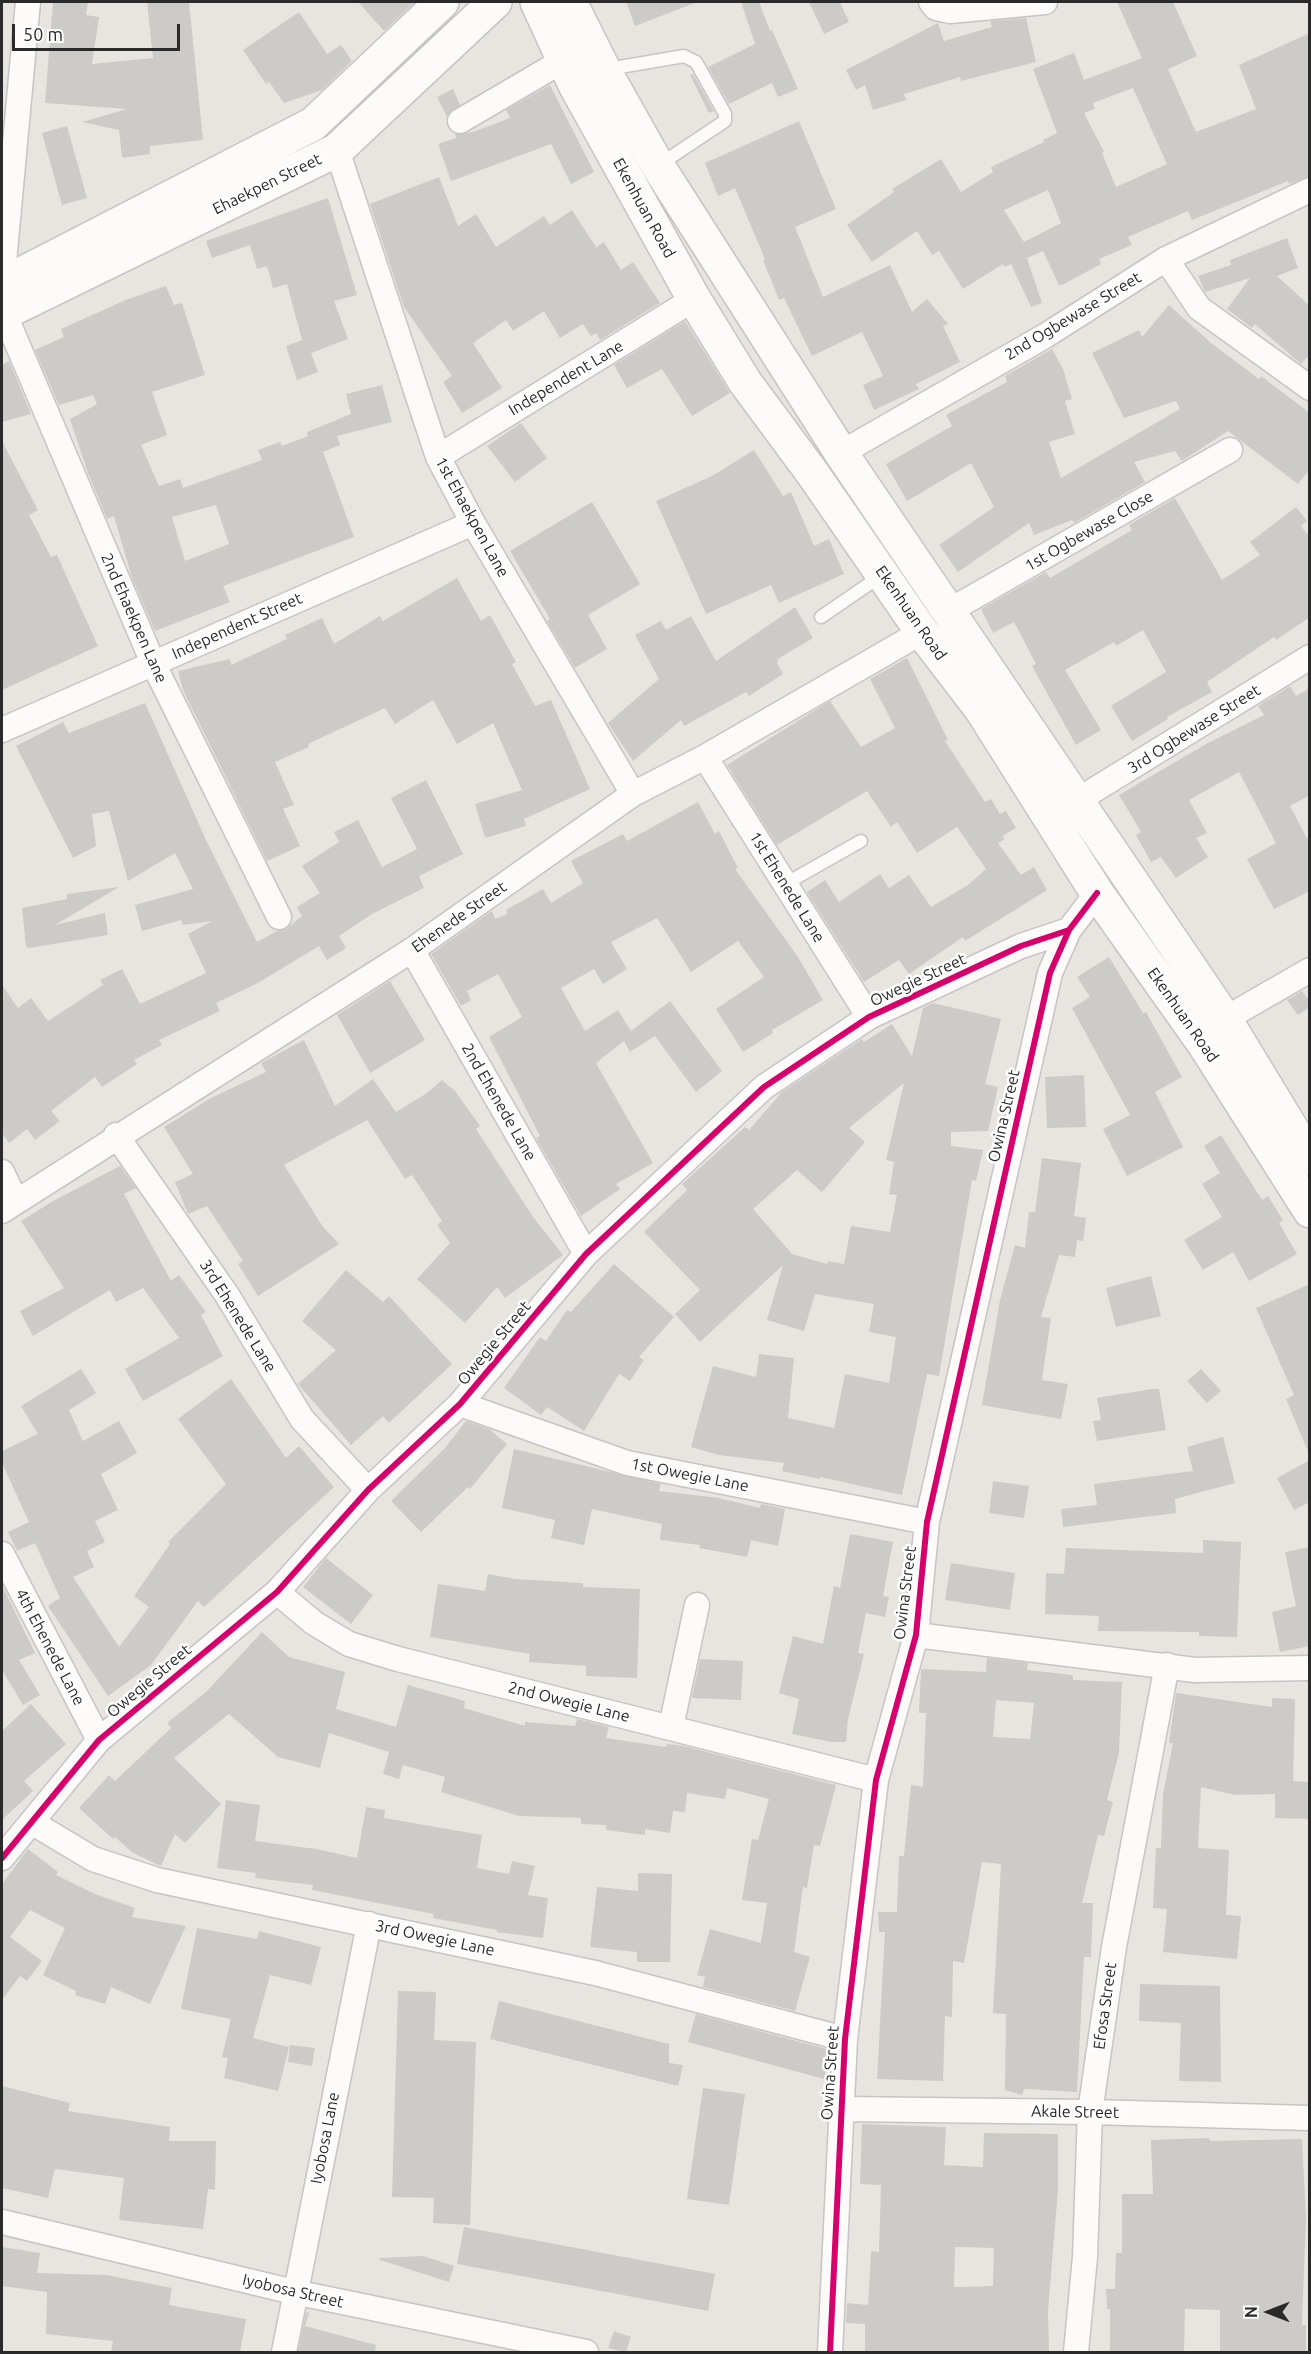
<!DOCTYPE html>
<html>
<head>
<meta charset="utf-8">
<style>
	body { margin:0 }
	#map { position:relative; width:1311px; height:2354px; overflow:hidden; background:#e8e5e0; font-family:Ubuntu,sans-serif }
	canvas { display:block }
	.frame { position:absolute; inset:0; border:3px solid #2a2a2a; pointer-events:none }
	.north { position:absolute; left:1239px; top:2282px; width:60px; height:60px; -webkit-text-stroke:4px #fff; paint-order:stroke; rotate:270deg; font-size:16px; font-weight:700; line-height:24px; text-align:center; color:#2a2a2a }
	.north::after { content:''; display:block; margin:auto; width:21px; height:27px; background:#2a2a2a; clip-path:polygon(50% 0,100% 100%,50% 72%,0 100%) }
	.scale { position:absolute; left:12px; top:24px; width:168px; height:27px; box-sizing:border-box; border:3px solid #2a2a2a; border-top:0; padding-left:8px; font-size:18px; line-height:21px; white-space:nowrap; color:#2a2a2a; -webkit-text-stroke:4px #fff; paint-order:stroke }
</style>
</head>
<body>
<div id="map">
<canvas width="1311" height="2354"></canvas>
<div class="frame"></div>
<div class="north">N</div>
<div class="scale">50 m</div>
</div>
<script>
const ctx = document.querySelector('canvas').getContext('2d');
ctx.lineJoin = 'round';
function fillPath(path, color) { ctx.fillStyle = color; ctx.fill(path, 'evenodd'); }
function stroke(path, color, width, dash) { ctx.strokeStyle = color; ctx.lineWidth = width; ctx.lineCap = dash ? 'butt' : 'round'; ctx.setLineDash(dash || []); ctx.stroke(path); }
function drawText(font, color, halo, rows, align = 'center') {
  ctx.font = font + ' Ubuntu,sans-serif'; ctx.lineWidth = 5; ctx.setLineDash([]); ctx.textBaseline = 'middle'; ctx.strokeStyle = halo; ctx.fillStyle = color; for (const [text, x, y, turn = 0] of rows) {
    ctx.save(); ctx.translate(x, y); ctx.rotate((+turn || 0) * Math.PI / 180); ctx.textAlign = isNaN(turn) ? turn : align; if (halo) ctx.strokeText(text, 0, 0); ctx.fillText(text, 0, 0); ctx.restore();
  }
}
const building = new Path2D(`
	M53,2H88L86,15L99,17L92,64L153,58L147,2H189L203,140L150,146V154L122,158L119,130L82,122L127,109L45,103Z
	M358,2H415L384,31Z
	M626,2H695V3L635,26Z
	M741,2H759L770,31L772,30L798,89L778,97L772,83L729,104L708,67L755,44Z
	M809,2H840L849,22L824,34Z
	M1117,2H1173L1197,56L1168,69L1196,132L1256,109L1239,65L1310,33V176L1289,184L1288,181L1192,220L1188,211L1128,237L1132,245L1099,259L1101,264L1062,285H1059L1043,251L1027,258L1042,303L1031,307L1011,264L1005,267L1003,264L963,289L939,251L932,255L917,231L872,262L847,225L894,192L892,189L941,159L961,192L993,172L991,167L1044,142L1043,140L1057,133L1033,69L1074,53L1084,80L1142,58ZM1133,88L1167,164L1116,187L1102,153L1104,152L1084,113L1095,109L1093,103ZM1048,190L1061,223L1024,242L1004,210Z
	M299,12L327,54L341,45L352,61L322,90L284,103L269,82L266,84L243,50Z
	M1026,18L1036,62L961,81L960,77L904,94L906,100L873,110L865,85L856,90L846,70L938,23L944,41L992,27L990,21Z
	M693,74L714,111L709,113L690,75Z
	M550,85L594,172L571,184L551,144L451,181L438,144L456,138L455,134L473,132L510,118L506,110Z
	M453,89L460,105L447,117L437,97Z
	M799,121L836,209L795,227L823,297L890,265L912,312L927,299L948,324L943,326L960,362L916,384L919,389L874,410L863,385L883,376L862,332L812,356L784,298L779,300L763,260L765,259L735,188L718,196L705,163Z
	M67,126L87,198L62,205L42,133Z
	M439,177L458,226L476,214L496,247L544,216L550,225L572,210L596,247L604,242L621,270L633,262L660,303L600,340L596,333L591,336L583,324L560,338L544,311L513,331L506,320L473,343L502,388L462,413L443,382L452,376L404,307L370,204Z
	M328,198L357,295L334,301L348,339L311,353L318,372L297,380L286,346L302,340L287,284L273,288L267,266L257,269L250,245L212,258L206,241Z
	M1287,238L1298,268L1277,276L1310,306V354L1301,364L1255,324L1252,328L1227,309L1250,278L1205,292L1198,276L1231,265L1230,260Z
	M166,286L174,305L182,303L205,375L152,392L167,435L141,445L159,486L180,479L183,488L262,460L258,450L280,442L282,446L308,436L307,432L351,414L346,394L382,385L392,422L337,436L340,445L323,452L354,537L223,586L230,602L155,631L132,578L114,516L107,519L88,473L70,419L97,404L93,395L59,405L35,350L64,337L61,329L128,299ZM216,505L229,544L185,561L172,517Z
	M1169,305L1211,343L1259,379L1261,376L1310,413V469L1298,484L1228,431L1182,461L1175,451L1134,462L1145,482L1074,523L1072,520L1034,535L1029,523L958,572L939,545L994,507L971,463L907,501L886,464L952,426L946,415L1007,382L1005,376L1052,349L1063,369L1072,399L1065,401L1075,434L1049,442L1061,478L1180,409L1176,401L1124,418L1092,353L1139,330L1142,337Z
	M685,321L730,393L692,416L662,369L627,388L614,365Z
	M9,361L31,414L2,422V365Z
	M521,423L547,458L515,482L487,446Z
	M2,441L38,510L29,515L51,557L57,555L98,646L2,690Z
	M754,450L783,496L791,492L814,546L829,539L844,574L779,603L771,585L706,614L656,501L712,476Z
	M1175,498L1222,580L1260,555L1250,542L1296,507L1307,521L1301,526L1310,538V617L1276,640L1274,637L1207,682L1212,692L1167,717L1168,719L1132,741L1111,706L1166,672L1143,630L1116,646L1114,642L1065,670L1101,730L1076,745L1032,666L1036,664L1014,622L993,633L981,609L1046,572L1050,578L1132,530L1129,525Z
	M592,502L640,584L588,615L607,649L575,668L547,621L550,619L510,551Z
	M457,578L481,621L490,615L516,662L512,664L535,706L551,700L590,789L524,819L526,826L485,838L475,804L522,790L493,723L457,744L433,700L395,724L385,708L308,744L309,747L275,762L294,805L283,809L300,846L267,861L183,690L178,671L230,659L231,665L287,639L285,635L322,618L334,644L380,616L383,621Z
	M795,607L813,638L778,659L777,663L783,674L749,696L746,692L684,726L681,720L633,761L608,723L659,679L635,635L661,621L666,630L691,616L716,661Z
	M907,658L948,740L945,741L985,802L991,799L1000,814L1006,811L1016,828L1002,836L1005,839L998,843L1021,875L1034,867L1047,890L965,941L963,937L909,974L899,960L864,982L807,892L825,880L839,902L880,874L889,888L909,875L931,907L968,885L986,869L957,827L917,853L897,822L891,827L867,791L777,845L727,765L830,701L861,747L895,728L870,679Z
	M1290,686L1296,696L1310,688V795L1290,806L1310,844V891L1274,909L1247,859L1276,843L1239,772L1189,800L1207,833L1196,838L1208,857L1176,878L1161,857L1151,862L1136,835L1141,832L1119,795L1206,744L1264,715L1258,706Z
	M145,703L206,840L257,942L277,931L286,929L302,916L297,907L320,893L302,866L339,842L334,832L358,820L382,867L417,849L391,798L426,780L463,854L419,876L424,888L372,914L339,936L346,948L327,960L319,946L258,983L216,1003L220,1011L159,1040L162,1045L134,1060L137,1064L102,1087L95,1077L51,1111L60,1121L35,1140L27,1129L9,1143L2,1133V985L18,1008L31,998L48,1021L103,985L100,980L122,969L140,1004L206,973L188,934L212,921L183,925L181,920L142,931L135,905L193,889L175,853L128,881L109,811L92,814L96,846L73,858L16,746L63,722L69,733Z
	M698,802L715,834L719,831L738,868L735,869L798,957L823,1000L772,1030L773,1033L743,1052L716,1009L764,977L738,941L691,972L657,918L611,942L627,969L603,984L594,969L561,988L585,1031L618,1010L631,1031L670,1001L722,1071L696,1092L655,1036L630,1052L624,1041L596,1063L653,1163L616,1184L620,1189L581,1216L536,1138L540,1136L489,1037L522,1017L498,974L467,991L471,1000L461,1006L431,954L492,911L495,919L507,914L506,910L543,889L551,903L583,883L571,861L623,834L627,841Z
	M119,887L55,925L105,913L108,935L29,948L26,947L22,908L67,899V894Z
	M1109,957L1143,1013L1146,1012L1182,1077L1155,1092L1183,1147L1127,1176L1103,1129L1130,1115L1072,1008L1090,997L1077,977Z
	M390,981L425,1040L370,1073L337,1015Z
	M1302,991L1310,1002V1007L1298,1015L1287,1000Z
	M933,1003L1001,1019L985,1084L998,1087L988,1131L951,1132V1146L983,1150L976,1181L972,1180L939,1376L927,1374L902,1495L820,1477V1479L782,1471L784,1463L719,1455L691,1447L713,1366L756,1377L759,1354L794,1358L788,1418L834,1428L845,1374L889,1383L896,1337L869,1332L874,1304L815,1294L804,1331L767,1320L783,1265L700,1342L675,1314L700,1290L644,1232L687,1190L682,1184L745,1127L749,1130L782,1092L862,1039L864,1042L892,1024L912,1056L923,1008ZM904,1083L886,1160L894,1162L889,1194L897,1195L890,1232L851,1226L844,1264L828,1261L827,1264L792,1254L753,1209L797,1170L822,1192L865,1142L849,1128Z
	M304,1040L335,1106L373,1079L396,1112L427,1093L442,1080L455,1091L480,1126L476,1129L533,1217L563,1255L505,1298L497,1287L465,1323L417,1279L450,1243L437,1225L442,1221L412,1175L405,1179L367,1120L284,1165L323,1227L339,1244L258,1296L238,1264L243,1261L207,1206L188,1214L175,1182L193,1174L164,1127L211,1098L266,1072L261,1063Z
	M1084,1075L1086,1127L1047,1128L1045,1077Z
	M1221,1135L1262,1200L1268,1196L1283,1220L1279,1223L1297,1254L1249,1281L1233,1252L1203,1270L1184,1240L1222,1217L1202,1184L1220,1173L1204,1146Z
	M1042,1158L1081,1163L1074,1216L1086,1218L1083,1241L1077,1240L1075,1257L1059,1255L1041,1317L1051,1318L1042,1380L1068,1384L1061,1419L982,1405L1000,1300L1015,1245L1025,1248L1029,1212H1035Z
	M120,1166L136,1188L124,1194L171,1281L179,1275L206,1312L201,1315L223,1356L143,1401L125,1369L179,1338L143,1288L116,1302L110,1290L33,1336L20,1311L64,1288L21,1221L53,1201Z
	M614,1264L674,1317L639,1357L644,1360L630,1381L619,1374L584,1431L547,1407L541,1415L504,1388L540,1337L546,1341L567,1310L571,1312Z
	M346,1270L383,1302L389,1296L452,1364L389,1423L383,1416L351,1445L298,1384L336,1350L302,1321Z
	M1151,1276L1161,1316L1116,1327L1106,1288Z
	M1310,1284V1454H1309L1286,1399L1294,1395L1256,1308Z
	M81,1369L96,1393L69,1410L83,1441L119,1421L137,1453L101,1474L118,1510L95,1521L105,1542L87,1551L94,1567L73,1577L119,1647L149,1607L134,1596L170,1544L168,1542L226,1484L178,1419L231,1379L286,1458L299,1446L334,1487L204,1607L198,1601L151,1665L108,1696L48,1606L60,1598L35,1543L17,1551L8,1532L29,1522L2,1463V1451L38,1434L21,1406Z
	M1201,1369L1221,1391L1207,1403L1187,1381Z
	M1152,1389H1159L1166,1430L1097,1441L1093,1421L1101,1420L1097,1398Z
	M466,1421L489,1429L507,1444L470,1489L468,1487L421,1532L391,1501L444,1449Z
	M1223,1437L1235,1483L1175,1499L1176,1513L1063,1527L1061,1509L1097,1505L1094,1484L1193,1471L1187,1447Z
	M514,1449L661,1484L659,1491L719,1498L760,1508L761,1504L785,1509L778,1546L751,1540L747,1557L699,1548L700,1545L660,1540L662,1524L592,1509L584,1545L551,1538L555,1520L502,1508Z
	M1310,1460V1502L1294,1510L1277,1478Z
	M993,1481L1029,1486L1024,1518L989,1513Z
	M850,1534L893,1542L883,1596L889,1597L885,1617L866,1613L858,1653L864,1654L848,1719L846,1742H832L792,1734L799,1699L779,1693L793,1636L823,1644L834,1586L840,1588Z
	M1203,1540L1241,1542L1237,1637L1199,1636V1632L1098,1631L1099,1616L1045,1614L1046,1573L1064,1574L1066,1548L1203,1553Z
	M1310,1547V1646L1280,1652L1272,1612L1296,1606L1285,1552Z
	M326,1558L373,1595L351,1624L303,1587Z
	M951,1563L1015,1573L1010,1610L945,1600Z
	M488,1574L515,1579L583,1583V1587L640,1589L637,1678L586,1676V1666L529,1662L530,1654L430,1637L438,1584L485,1591Z
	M2,1585L35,1653L19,1660L40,1695L23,1705L2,1670Z
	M262,1632L289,1657L345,1672L336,1709L396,1727L408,1685L465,1701L464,1708L525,1726V1722L575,1726L577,1719L609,1727L606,1738L666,1747L667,1744L684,1746L836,1785L820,1846L814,1845L807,1888L803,1887L794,1952L810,1957L795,2011L703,1987L705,1977L697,1975L710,1929L761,1943L767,1903L742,1900L752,1839L758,1840L769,1799L727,1788L725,1799L687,1793L685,1812L673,1811L670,1833L645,1829V1835L606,1830V1825L581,1824V1818L519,1816L441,1792L445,1777L403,1765L399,1779L383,1774L389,1752L329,1733L320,1768L278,1757L229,1714L174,1758L221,1804L185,1843L175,1834L161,1866L133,1853L115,1837L113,1839L79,1808L109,1775L115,1781L171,1728L167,1723L206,1692Z
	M987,1658L1028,1663L1027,1670L1073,1675V1680L1122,1682L1119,1753L1107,1800L1113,1802L1104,1836L1098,1835L1082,1903H1093L1091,1957H1084L1077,2092L1024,2089L1022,2095L1005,2090L1006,2014L993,2013L1001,1864L982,1862L964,1963L953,1961L952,2017L945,2016L943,2081L877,2079L885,1932H879L878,1912H897L899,1856H904L911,1785L923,1787L926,1713H919L921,1671V1669L986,1672ZM996,1700L1034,1703L1030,1739L993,1737Z
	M700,1659L743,1661L741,1700L692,1698Z
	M1176,1693L1272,1707V1698L1295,1699L1293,1781L1310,1782V1819L1275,1818V1794L1235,1795L1201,1787L1198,1848L1229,1850L1226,1915L1241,1916L1237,1959L1163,1952L1167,1909L1153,1908L1156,1848H1161L1163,1794L1173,1743H1169Z
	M31,1704L66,1744L24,1781L33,1791L2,1820V1731Z
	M226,1800L260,1805L255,1841L316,1849L357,1858L366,1807L385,1810L384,1818L482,1835L477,1868L509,1874L512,1861L535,1866L528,1895L548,1898L543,1938L497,1932V1930L433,1918L434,1914L312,1890L313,1885L255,1878L256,1873L217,1868Z
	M28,1849L58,1872L56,1875L95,1894L135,1908L132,1917L186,1926L150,2004L111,1987L105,2004L75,1995L76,1991L43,1975L65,1928L30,1910L10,1937L42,1961L27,1981L20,1976L2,2000V1884Z
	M638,1873L672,1874L670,1962H637V1952L590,1947L597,1887L638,1891Z
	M197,1928L257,1939L259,1931L321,1947L311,1985L270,1975L253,2038L289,2047L278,2091L224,2078L228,2058L222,2057L231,2019L181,2009Z
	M1140,1984L1220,1986L1221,2082L1179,2081L1181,2023L1139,2021Z
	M398,1991L436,1992L434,2040L476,2042L470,2225L433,2223L434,2198L392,2197Z
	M499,2001L669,2044V2063L683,2065L678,2086L490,2039Z
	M696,2014L830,2050L824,2079L688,2042Z
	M290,2045L315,2048L312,2066L288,2062Z
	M2,2086L70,2103L68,2111L170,2127L169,2141H216L215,2190L208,2189L203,2229L119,2220L124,2178L55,2169L48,2198L2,2188Z
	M703,2088L745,2094L729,2205L687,2199Z
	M862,2124L946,2127L944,2165L983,2167L984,2133L1058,2134V2190L1048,2311L1049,2352H865V2324L846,2323L847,2303L868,2305L871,2251L879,2252L881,2185L860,2184ZM955,2247L994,2248L993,2286L954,2287Z
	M1209,2138L1210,2141L1302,2139L1306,2218L1302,2325H1306V2352H1220V2310L1185,2309L1184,2352H1110V2309H1107L1106,2289H1115L1116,2253H1122V2194H1153L1151,2140Z
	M464,2227L715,2274L708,2311L457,2264Z
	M2,2247L40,2253L37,2273L106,2275L172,2288L169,2305L246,2319L240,2352H111L113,2341L46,2334L47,2292L2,2286Z
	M423,2256L454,2266L449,2282L380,2260V2258Z
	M306,2312L309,2313L305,2326L376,2345L375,2352H298Z
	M614,2331L631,2337L626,2352L608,2348Z`);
const lane = new Path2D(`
	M608,69L684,56L696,62L725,114V121L659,165
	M821,617L882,575
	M785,884L861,841`);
const street = new Path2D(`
	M931,2L936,8L950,11L1045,2
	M460,121L564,60
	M337,150L438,457L473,523L633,794
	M1166,259L1199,308L1310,388
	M2,284L28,2
	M4,313L153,663L279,917
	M841,453L1045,336L1166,259L1310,190
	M438,457L694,299
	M949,611L1230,450
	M2,730L473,523
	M705,757L869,1017
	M1078,800L1310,657
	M412,950L586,1254
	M1225,1019L1310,970
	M116,1135L227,1295L302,1419L368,1490
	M2,1172L16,1202
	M2,1211L412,950L633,794L705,757L922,632
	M460,1404L627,1463L927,1522
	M2,1554L99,1740
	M277,1592L314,1623L349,1644L398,1659L876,1780
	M916,1635L1195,1670L1310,1668
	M671,1727L697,1605
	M33,1823L93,1859L157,1880L595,1973L845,2039
	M2,1858L99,1740L277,1592L368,1490L460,1404L586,1254L764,1087L869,1017L1021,946L1069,930
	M841,2109L1090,2112L1310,2118
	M2,2222L294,2292L586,2352
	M284,2352L369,1924
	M830,2352L845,2039L876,1780L916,1635L927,1522L1050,973L1069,930L1097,893
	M1076,2352L1085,2257L1090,2112L1114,1947L1167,1665`);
const secondary = new Path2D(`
	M537,2L575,85L694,299L745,382L813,474L922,632L981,709L1097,893L1204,1044L1310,1211
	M570,2L604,70L658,166L841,453L1225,1019L1310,1159
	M2,284L313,124L442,2
	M2,314L337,150L495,2`);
const cycleway = new Path2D(`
	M2,1858L99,1740L277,1592L368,1490L460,1404L586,1254L764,1087L869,1017L1021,946L1069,930
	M830,2352L845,2039L876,1780L916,1635L927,1522L1050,973L1069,930L1097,893`);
const streetNames = [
	["Ehaekpen Street",267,184,-26],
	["Ekenhuan Road",644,208,61],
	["2nd Ogbewase Street",1073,316,-31],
	["Independent Lane",566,378,-31],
	["1st Ehaekpen Lane",472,517,61],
	["1st Ogbewase Close",1089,531,-30],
	["Ekenhuan Road",911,613,55],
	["2nd Ehaekpen Lane",134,618,66],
	["Independent Street",237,626,-24],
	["3rd Ogbewase Street",1194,729,-32],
	["1st Ehenede Lane",787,887,58],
	["Ehenede Street",459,917,-35],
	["Owegie Street",918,980,-25],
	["Ekenhuan Road",1183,1015,55],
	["2nd Ehenede Lane",499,1102,60],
	["Owina Street",1004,1116,-77],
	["3rd Ehenede Lane",238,1316,58],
	["Owegie Street",494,1343,-50],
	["1st Owegie Lane",690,1475,11],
	["Owina Street",905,1593,-83],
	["4th Ehenede Lane",50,1647,62],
	["Owegie Street",149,1681,-40],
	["2nd Owegie Lane",569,1702,14],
	["3rd Owegie Lane",435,1938,12],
	["Efosa Street",1105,2006,-82],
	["Owina Street",830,2073,-86],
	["Akale Street",1075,2112,1],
	["Iyobosa Lane",325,2138,-79],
	["Iyobosa Street",293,2291,13]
];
fillPath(building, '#cdcbc7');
stroke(lane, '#c6c4c5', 15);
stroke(street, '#c6c4c5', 27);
stroke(secondary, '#c6c4c5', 36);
stroke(lane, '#fcfbfa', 12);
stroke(street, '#fcfbfa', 24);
stroke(secondary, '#fcfbfa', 33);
stroke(cycleway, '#d6006c', 6);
drawText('16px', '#2a2a2a', '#fff', streetNames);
</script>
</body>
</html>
